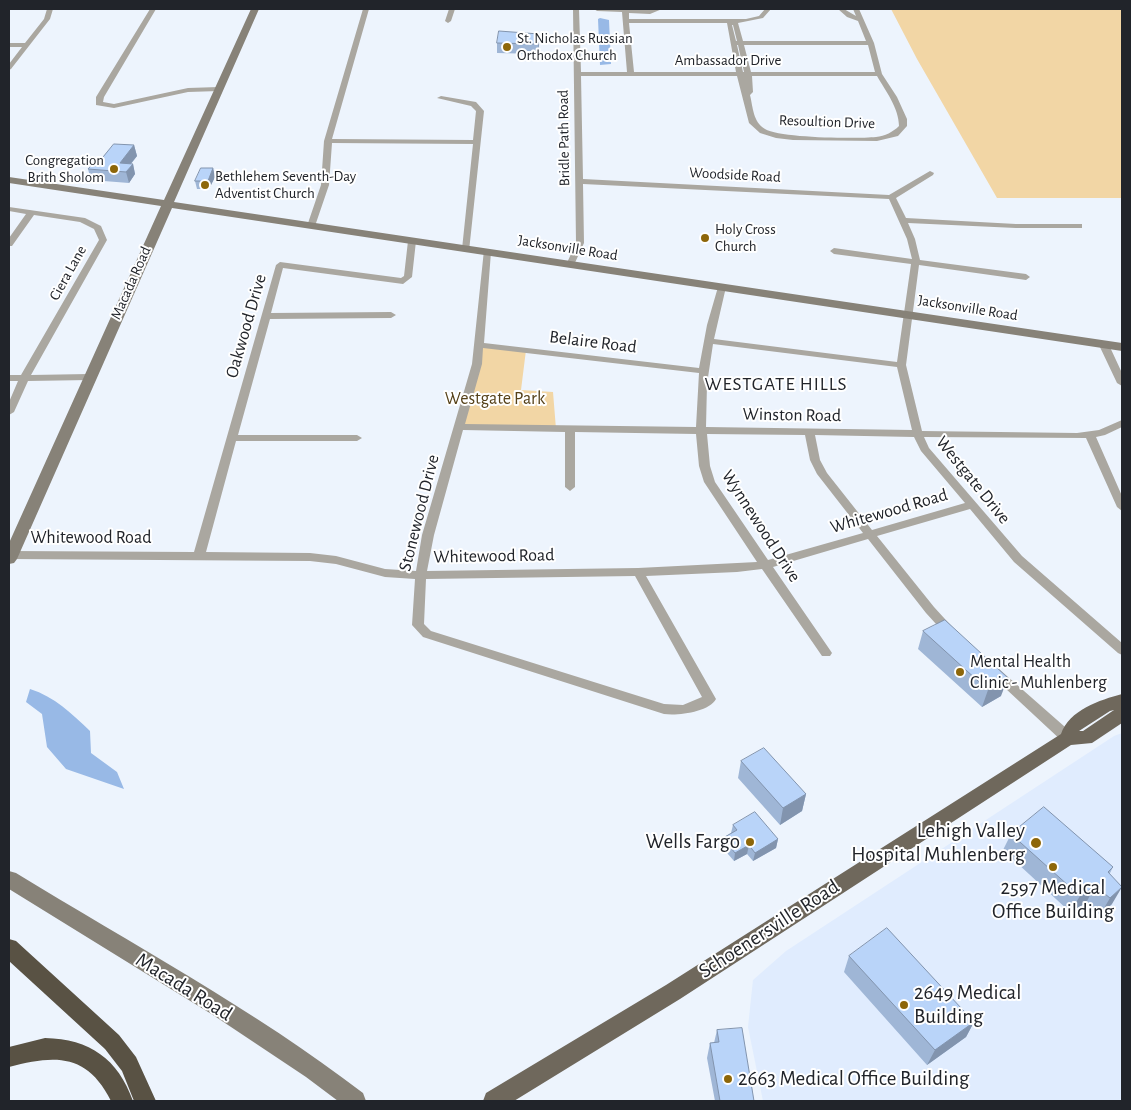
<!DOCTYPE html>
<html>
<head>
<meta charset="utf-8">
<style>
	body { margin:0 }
	#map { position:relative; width:1131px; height:1110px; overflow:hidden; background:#edf4fd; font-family:"Alegreya Sans",sans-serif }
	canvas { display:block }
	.frame { position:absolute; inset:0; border:10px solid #21242a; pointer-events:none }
</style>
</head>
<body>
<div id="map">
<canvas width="1131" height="1110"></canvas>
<div class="frame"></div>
</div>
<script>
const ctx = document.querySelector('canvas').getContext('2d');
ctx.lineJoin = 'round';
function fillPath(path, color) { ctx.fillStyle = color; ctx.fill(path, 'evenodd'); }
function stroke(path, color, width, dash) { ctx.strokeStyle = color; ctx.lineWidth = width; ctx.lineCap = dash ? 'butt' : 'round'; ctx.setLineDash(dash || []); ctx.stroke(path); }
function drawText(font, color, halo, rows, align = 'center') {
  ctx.font = font + ' "Alegreya Sans",sans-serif'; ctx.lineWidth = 4; ctx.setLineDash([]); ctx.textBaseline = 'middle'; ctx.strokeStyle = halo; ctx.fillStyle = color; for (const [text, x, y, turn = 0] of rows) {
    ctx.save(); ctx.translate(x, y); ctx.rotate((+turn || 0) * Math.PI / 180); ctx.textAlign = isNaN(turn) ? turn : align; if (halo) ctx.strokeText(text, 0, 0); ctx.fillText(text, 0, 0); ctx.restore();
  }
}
const built = new Path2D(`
	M1122,733V1101H763L748,1027L753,980L786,951L1114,736Z`);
const green = new Path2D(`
	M891,9H1122V198H997L917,59Z
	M479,345L526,350L521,390L553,392L556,429L459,427Z`);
const water = new Path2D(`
	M600,18L609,20L611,64L600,65L598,19Z
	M30,689C55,697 71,713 90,731L91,753L117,772L124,789L66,769L47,747L42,714L26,702Z`);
const street = new Path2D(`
	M47,9H53L50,19L11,69L9,70V64L22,47H9V43H25L44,19Z
	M150,9H156L104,97L103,102L114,104L188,88L219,87L223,89L219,91L188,92L114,108L96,105V97Z
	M363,9H369L332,139L473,140L476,111L471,106L437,98L441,96L476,102L484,111L469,251L466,252L462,249L473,144L332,143L329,185L315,226L311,228L307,226L321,185L324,141Z
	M449,9H455L451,21L448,23L445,21Z
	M573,9H579L581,72H627L622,12L597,11L594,9H662L650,14L629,13V19H746L759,16L765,9H771L763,18L738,23L743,41H866L858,21L847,17L838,9H844L856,16L853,9H859L874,43L882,74L897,97L907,119V126L898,136L877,141L793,140L776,138L760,133L749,123L737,76H581L583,179L889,195L930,171L934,173L933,175L896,198L906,218L1016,224H1082V228H1016L908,223L915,239L920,260L1026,274L1030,277L1026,280L919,265L906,365L922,431L1077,433L1099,430L1122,420V427L1105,435L1096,437L1122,496V511L1117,507L1086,438L924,437L929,448L1022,556L1122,643V655L1118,653L1014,562L970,509L877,536L934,607L955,630L957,633L955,636H947L926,613L868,539L773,567L830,650L832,653L830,656H822L762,569L737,572L646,576L716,699C709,712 678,716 664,714L423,637L412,625L415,579L385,577L336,564L310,561L9,559L10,551L194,552L276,265L280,262L401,278L404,276L408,241L412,238L416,241L412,277L403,284L283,268L271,313L391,312L396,315L391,318L270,319L238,435H357L362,438L357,441H236L206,552L310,553L336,556L385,569L416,571L422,535L472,364L484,250L487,249L491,252L484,343L699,368L707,325L718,287L722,284L726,287L714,339L897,362L911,264L834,254L830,251L834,248L912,259L907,239L889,199L583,184L584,243L573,267H567L566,265L576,243ZM629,23H727L736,72H634ZM732,25H733L737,41H736ZM737,45H738L744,72H743ZM744,45H868L875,72H751ZM752,76H877C885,90 899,108 899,126C893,132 885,136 876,137C855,139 780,138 765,129C753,122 753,107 750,95L753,92ZM713,344L897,367L912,430L706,427L707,384ZM483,348L699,373L696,427L465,424L482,364ZM463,430L565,432V487L570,491L575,487V432L696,434L699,466L704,482L757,562L638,568L427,571L434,535ZM707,434L805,435L810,460L817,474L863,533L768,560L715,482L710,466ZM815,435L914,437L921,451L965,503L872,530L827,473L820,460ZM635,576L702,697L683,705L664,704L431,631L424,624L426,579Z
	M9,207L85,218L101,226L107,240L31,375L89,374L94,377L89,380L28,381L14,412L9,415V402L18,381H9V375H21L99,240L94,229L80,222L34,215L12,246H9V238L26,214L9,211Z
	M1104,342L1109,345L1122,373V386L1117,383L1099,345Z
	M995,667L999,669L1073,734L1074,738L1073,742L1068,743L1063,742L991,675L989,672L991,669Z`);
const secondary = new Path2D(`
	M251,9H259L174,202L1122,343V351L172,208L17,559L14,563L9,564V543L161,206L9,183V177L164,200Z
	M9,871L16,873C132,944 255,1010 363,1093L366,1101H338L306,1077L213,1015L9,889Z`);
const primary = new Path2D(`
	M1122,694V723L1092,743L1071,745L680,999L514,1101H483L486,1093L666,985L1061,734C1069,710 1100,700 1122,694ZM1114,710L1083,731H1079L1110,711Z`);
const highway = new Path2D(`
	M9,939L16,941L119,1035L136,1057L156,1101H134L122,1071L105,1049L9,961Z
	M45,1038C90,1039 118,1059 133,1101H111C87,1053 55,1055 9,1067V1047Z`);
const wall = new Path2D(`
	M539,34V43L538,54L497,53V43Z
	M134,145L137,156L131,164H133L135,174L129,183L91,180L88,169L101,159Z
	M213,168L215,177L209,189H197L195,181Z
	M923,631L1001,696L982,707L918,649Z
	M741,761L806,794L802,811L780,825L738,778Z
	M733,825L778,839L776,848L753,861L747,854L734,861L721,846L723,838L731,833Z
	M1011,834L1113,867L1110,873L1112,904L1100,915L1086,903L1070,912L1003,850Z
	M849,956L974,1022L966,1037L927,1065L844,972Z
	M717,1030L754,1101H715L707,1058L710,1043H714Z`);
const shadedWall = new Path2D(`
	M539,34V43L538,54V44Z
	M134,145L137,156L124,172L120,163Z
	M133,164L135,174L129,183L126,172Z
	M213,168L215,177L209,189L208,181Z
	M1008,678L1001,696L982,707L988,690Z
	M806,794L802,811L780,825L783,808Z
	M778,839L776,848L753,861L755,853Z
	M749,845L747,854L734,861L735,853Z
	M1095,886L1086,903L1070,912L1080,896Z
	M1122,887L1112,904L1100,915L1110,898Z
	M974,1022L966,1037L927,1065L935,1050Z`);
const building = new Path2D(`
	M499,31L539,34L538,44L497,43Z
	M114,144L134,145L120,163L133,164L126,172L88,169L97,159H101Z
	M201,168H213L208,181H195Z
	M945,620L1008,678L988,690L923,631Z
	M764,748L806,794L783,808L741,761Z
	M1044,807L1113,867L1108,872L1122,887L1110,898L1095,886L1080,896L1011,834Z
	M755,812L778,839L755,853L749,845L735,853L723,838L737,830L733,825Z
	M887,928L974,1022L935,1050L849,956Z
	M742,1028L754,1101H720L710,1043L719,1042L717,1030Z`);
const markers = [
	[507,47,5,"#8d6609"],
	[114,169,5,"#8d6609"],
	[205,185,5,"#8d6609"],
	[705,238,5,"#8d6609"],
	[960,672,5,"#8d6609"],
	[750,842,5,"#8d6609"],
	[1036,843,6,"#8d6609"],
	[1053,867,5,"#8d6609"],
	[904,1005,5,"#8d6609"],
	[728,1079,5,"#8d6609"]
];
const farPoinames = [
	["St. Nicholas Russian",517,38],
	["Orthodox Church",517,55],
	["Congregation",104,160,"right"],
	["Brith Sholom",104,177,"right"],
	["Bethlehem Seventh-Day",215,176],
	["Adventist Church",215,193],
	["Holy Cross",715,229],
	["Church",715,246]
];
const farStreetnames = [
	["Ambassador Drive",728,60],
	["Resoultion Drive",827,122,2],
	["Bridle Path Road",564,138,-91],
	["Woodside Road",735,175,3],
	["Jacksonville Road",568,248,9],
	["Ciera Lane",68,273,-61],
	["Macada Road",131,283,-66],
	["Jacksonville Road",968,308,9]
];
const streetNames = [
	["Oakwood Drive",246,326,-74],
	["Belaire Road",593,342,7],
	["Winston Road",792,415,1],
	["Westgate Drive",973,480,51],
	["Whitewood Road",889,511,-16],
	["Stonewood Drive",419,513,-76],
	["Wynnewood Drive",761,526,57],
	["Whitewood Road",91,538],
	["Whitewood Road",494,556,-1]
];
const parkNames = [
	["Westgate Park",495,399]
];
const poiNames = [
	["Mental Health",970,662],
	["Clinic - Muhlenberg",970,683]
];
const neighbourhoodNames = [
	["WESTGATE HILLS",776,384]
];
const nearPoinames = [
	["Lehigh Valley",1025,831],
	["Hospital Muhlenberg",1025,855],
	["Wells Fargo",740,842],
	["2597 Medical",1053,888,"center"],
	["Office Building",1053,912,"center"],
	["2649 Medical",914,993,"left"],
	["Building",914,1017,"left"],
	["2663 Medical Office Building",738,1079,"left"]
];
const nearStreetnames = [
	["Schoenersville Road",769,929,-33],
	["Macada Road",184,987,32]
];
fillPath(built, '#e0ecfe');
fillPath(green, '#f2d6a5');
fillPath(water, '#98b9e6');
fillPath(street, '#aaa7a0');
fillPath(secondary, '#878278');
fillPath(primary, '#6f685c');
fillPath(highway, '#595244');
fillPath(wall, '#9fb6d6');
fillPath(shadedWall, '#8294ae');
fillPath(building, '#b9d4f9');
stroke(building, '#8294ae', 1);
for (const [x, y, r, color] of markers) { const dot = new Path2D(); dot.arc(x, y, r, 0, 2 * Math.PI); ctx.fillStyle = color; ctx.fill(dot); stroke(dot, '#fff', 2); }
drawText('15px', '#21242a', '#fff', farPoinames, 'left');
drawText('15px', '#21242a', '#fff', farStreetnames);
drawText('18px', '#21242a', '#fff', streetNames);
drawText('18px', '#554119', '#fff', parkNames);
drawText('18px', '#21242a', '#fff', poiNames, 'left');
ctx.letterSpacing = '1px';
drawText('19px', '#21242a', '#fff', neighbourhoodNames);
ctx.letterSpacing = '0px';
drawText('21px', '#21242a', '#fff', nearPoinames, 'right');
drawText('21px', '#21242a', '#fff', nearStreetnames);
</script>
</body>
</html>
